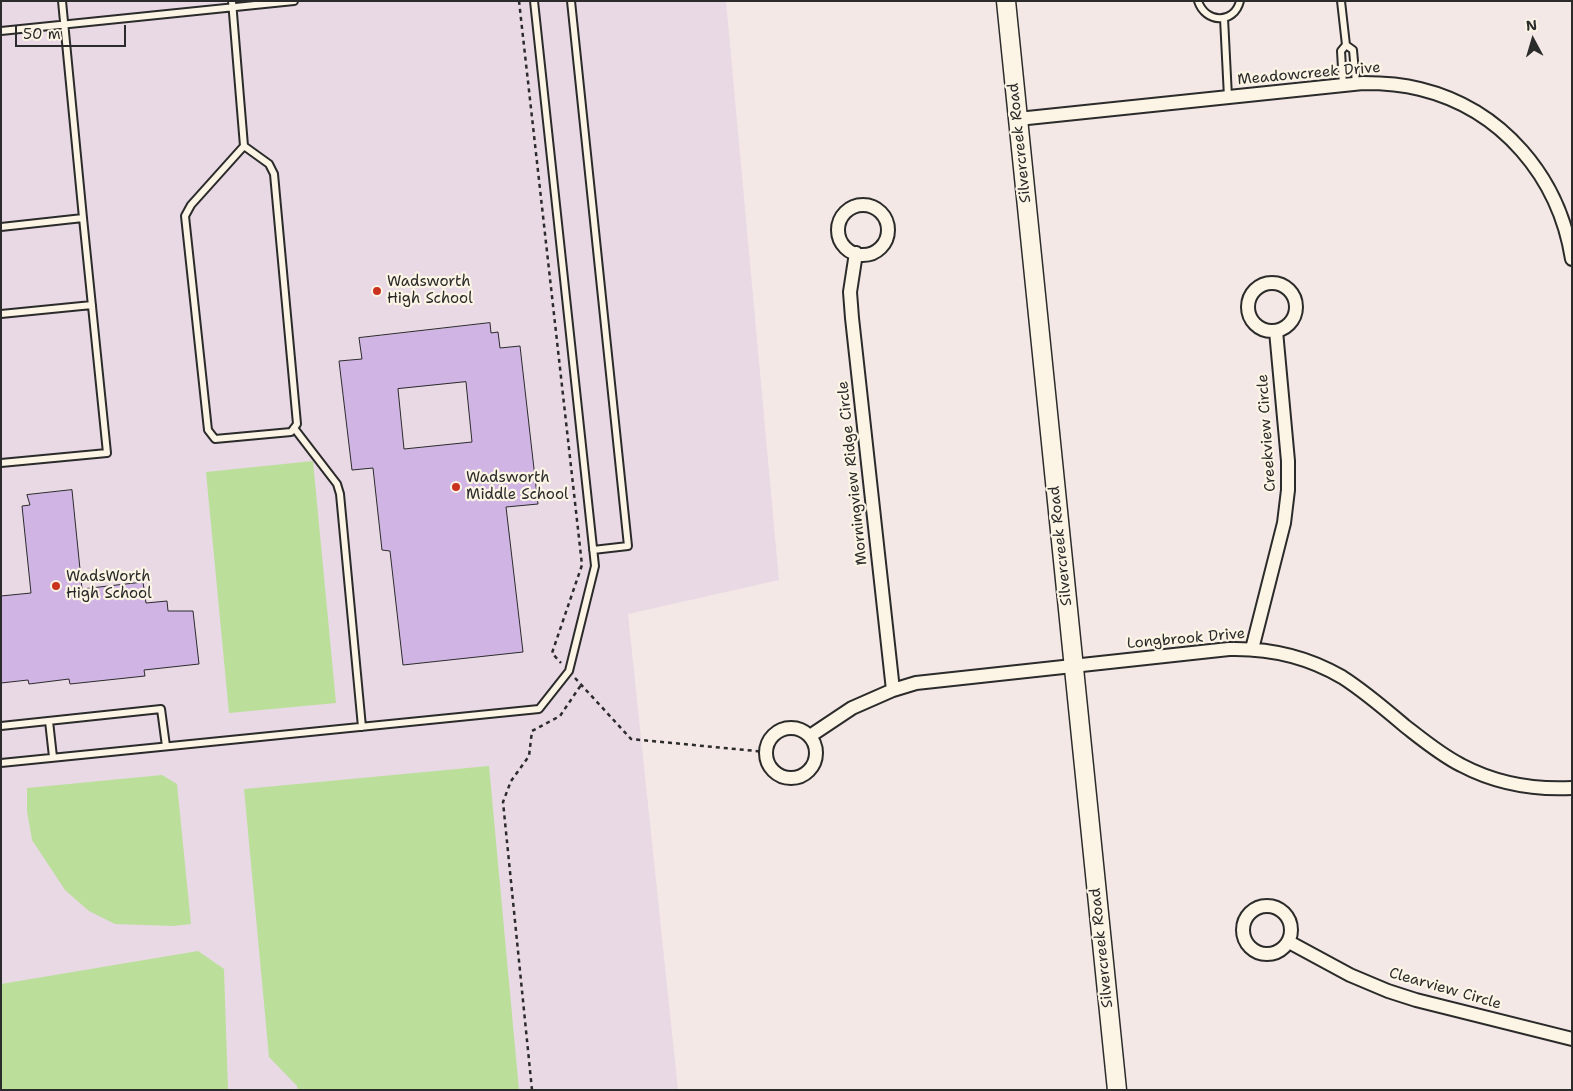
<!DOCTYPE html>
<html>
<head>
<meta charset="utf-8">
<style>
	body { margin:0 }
	#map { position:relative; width:1573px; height:1091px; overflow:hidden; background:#f3e8e5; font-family:"Shantell Sans",sans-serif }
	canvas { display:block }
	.frame { position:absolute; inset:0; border:2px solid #2b2b2b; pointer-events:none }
	.north { position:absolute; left:1508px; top:15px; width:50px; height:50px; -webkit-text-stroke:4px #fcf5e5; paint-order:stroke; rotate:354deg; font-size:14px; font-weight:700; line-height:20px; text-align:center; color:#2b2b2b }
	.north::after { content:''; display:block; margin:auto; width:18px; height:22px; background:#2b2b2b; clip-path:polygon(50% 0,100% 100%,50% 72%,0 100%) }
	.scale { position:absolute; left:15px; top:25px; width:111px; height:22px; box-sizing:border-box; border:2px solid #2b2b2b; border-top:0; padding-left:6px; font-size:15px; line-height:18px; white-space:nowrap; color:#2b2b2b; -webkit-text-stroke:4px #fcf5e5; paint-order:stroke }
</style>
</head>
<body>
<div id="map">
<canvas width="1573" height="1091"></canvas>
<div class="frame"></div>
<div class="north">N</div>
<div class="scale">50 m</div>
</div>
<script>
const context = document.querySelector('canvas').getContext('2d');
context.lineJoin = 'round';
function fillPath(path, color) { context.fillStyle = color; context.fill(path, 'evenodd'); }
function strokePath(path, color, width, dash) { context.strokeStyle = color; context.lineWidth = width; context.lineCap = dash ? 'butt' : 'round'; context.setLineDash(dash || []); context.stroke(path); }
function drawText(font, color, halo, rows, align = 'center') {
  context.font = font + ' "Shantell Sans",sans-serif'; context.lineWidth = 4.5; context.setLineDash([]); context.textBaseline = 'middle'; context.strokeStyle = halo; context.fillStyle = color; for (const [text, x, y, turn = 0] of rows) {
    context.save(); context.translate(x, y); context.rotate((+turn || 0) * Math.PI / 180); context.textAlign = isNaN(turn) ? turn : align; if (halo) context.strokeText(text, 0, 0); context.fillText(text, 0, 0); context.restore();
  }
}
const built = new Path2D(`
	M 1,1 L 726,1 L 779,580 L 628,614 L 678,1090 L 1,1090 Z`);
const green = new Path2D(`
	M 313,461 L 336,703 L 229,713 L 206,472 Z
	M 489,766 L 519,1090 L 298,1090 L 297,1086 L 269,1057 L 244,789 Z
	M 162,775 L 177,784 L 191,924 L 173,926 L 115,924 L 89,911 L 65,890 L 32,840 L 27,811 L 27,788 Z
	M 198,951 L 224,969 L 228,1090 L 1,1090 L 1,984 Z`);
const building = new Path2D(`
	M 490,323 L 491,333 L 498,332 L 500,348 L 520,346 L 538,504 L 506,507 L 523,652 L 403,665 L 390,551 L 382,550 L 373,468 L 352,470 L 339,361 L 362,359 L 359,338 ZM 466,382 L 472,442 L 404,449 L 398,389 Z
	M 72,490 L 82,589 L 143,582 L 146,603 L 167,601 L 168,611 L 193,611 L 199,664 L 144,670 L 145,676 L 70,684 L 69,679 L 29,684 L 28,680 L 1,683 L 1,596 L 31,593 L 22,506 L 30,505 L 27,495 Z`);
const path = new Path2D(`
	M 519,1 L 582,565 L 552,653 L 561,663
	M 575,678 L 631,739 L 766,752
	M 532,1090 L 503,802 L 511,781 L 529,756 L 532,731 L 560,716 L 581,685`);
const lane = new Path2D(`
	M 62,1 L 83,218
	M 232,1 L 244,146 L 269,164 L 274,174 L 297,424 L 291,432 L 215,439 L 208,430 L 185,216 L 191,205 L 244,146
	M 571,1 L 628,546 L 593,550
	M 1198,1 C 1205,23 1234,25 1240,1
	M 1341,1 L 1346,45 L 1341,51 L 1343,85
	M 1224,18 L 1228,97
	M 1,31 L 294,1
	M 1346,45 L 1353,50 L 1356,83
	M 1,227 L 83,218 L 107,453 L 1,463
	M 1,314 L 92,305
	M 294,428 L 337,484 L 340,494 L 362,727
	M 49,721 L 53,757
	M 1,726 L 161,709 L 166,746
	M 1,763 L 539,709 L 569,671 L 595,566 L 534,1`);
const street = new Path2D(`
	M 1018,119 L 1363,83 C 1382,83 1401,84 1420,89 C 1502,109 1559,177 1572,259
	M838 230a25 25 0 1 1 50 0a25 25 0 1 1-50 0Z
	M 856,253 L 850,292 L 852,318 L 893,690
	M1248 307a24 24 0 1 1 48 0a24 24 0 1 1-48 0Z
	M 1252,649 L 1284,523 L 1288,490 L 1288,461 L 1276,331
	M766 753a25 25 0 1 1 50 0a25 25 0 1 1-50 0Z
	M 810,736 L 852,708 L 893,690 L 916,683 L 1229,649 C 1268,648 1308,657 1342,677 C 1364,691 1385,709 1405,726 C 1423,740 1441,755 1461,765 C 1495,783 1533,790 1572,788
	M1243 930a24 24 0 1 1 48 0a24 24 0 1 1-48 0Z
	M 1289,942 L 1350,975 L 1388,991 L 1416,1000 L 1572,1039`);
const secondary = new Path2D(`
	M 1006,1 L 1117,1090`);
const markers = [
	[377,291,5,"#c8321e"],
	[456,487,5,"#c8321e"],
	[56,586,5,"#c8321e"]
];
const streetNames = [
	["Meadowcreek Drive",1309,74,-5],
	["Silvercreek Road",1020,143,-96],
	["Creekview Circle",1267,433,-94],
	["Morningview Ridge Circle",853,473,-96],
	["Silvercreek Road",1061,546,-96],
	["Longbrook Drive",1186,639,-5],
	["Silvercreek Road",1102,948,-96],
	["Clearview Circle",1445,989,16]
];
const poiNames = [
	["Wadsworth",387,282],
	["High School",387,299],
	["Wadsworth",466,478],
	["Middle School",466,495],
	["WadsWorth",66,577],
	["High School",66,594]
];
fillPath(built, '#e8d9e5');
fillPath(green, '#bbdf9a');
fillPath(building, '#d0b5e4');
strokePath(building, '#2b2b2b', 1);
strokePath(lane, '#2b2b2b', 10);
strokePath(street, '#2b2b2b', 16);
strokePath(secondary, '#2b2b2b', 21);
strokePath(path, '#2b2b2b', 2.5, [4, 4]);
strokePath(lane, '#fcf5e5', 6);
strokePath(street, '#fcf5e5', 12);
strokePath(secondary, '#fcf5e5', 18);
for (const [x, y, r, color] of markers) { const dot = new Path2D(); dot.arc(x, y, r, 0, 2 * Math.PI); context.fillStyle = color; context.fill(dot); strokePath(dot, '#fcf5e5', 2); }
drawText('15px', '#2b2b2b', '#fcf5e5', streetNames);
drawText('15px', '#2b2b2b', '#fcf5e5', poiNames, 'left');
</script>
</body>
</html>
